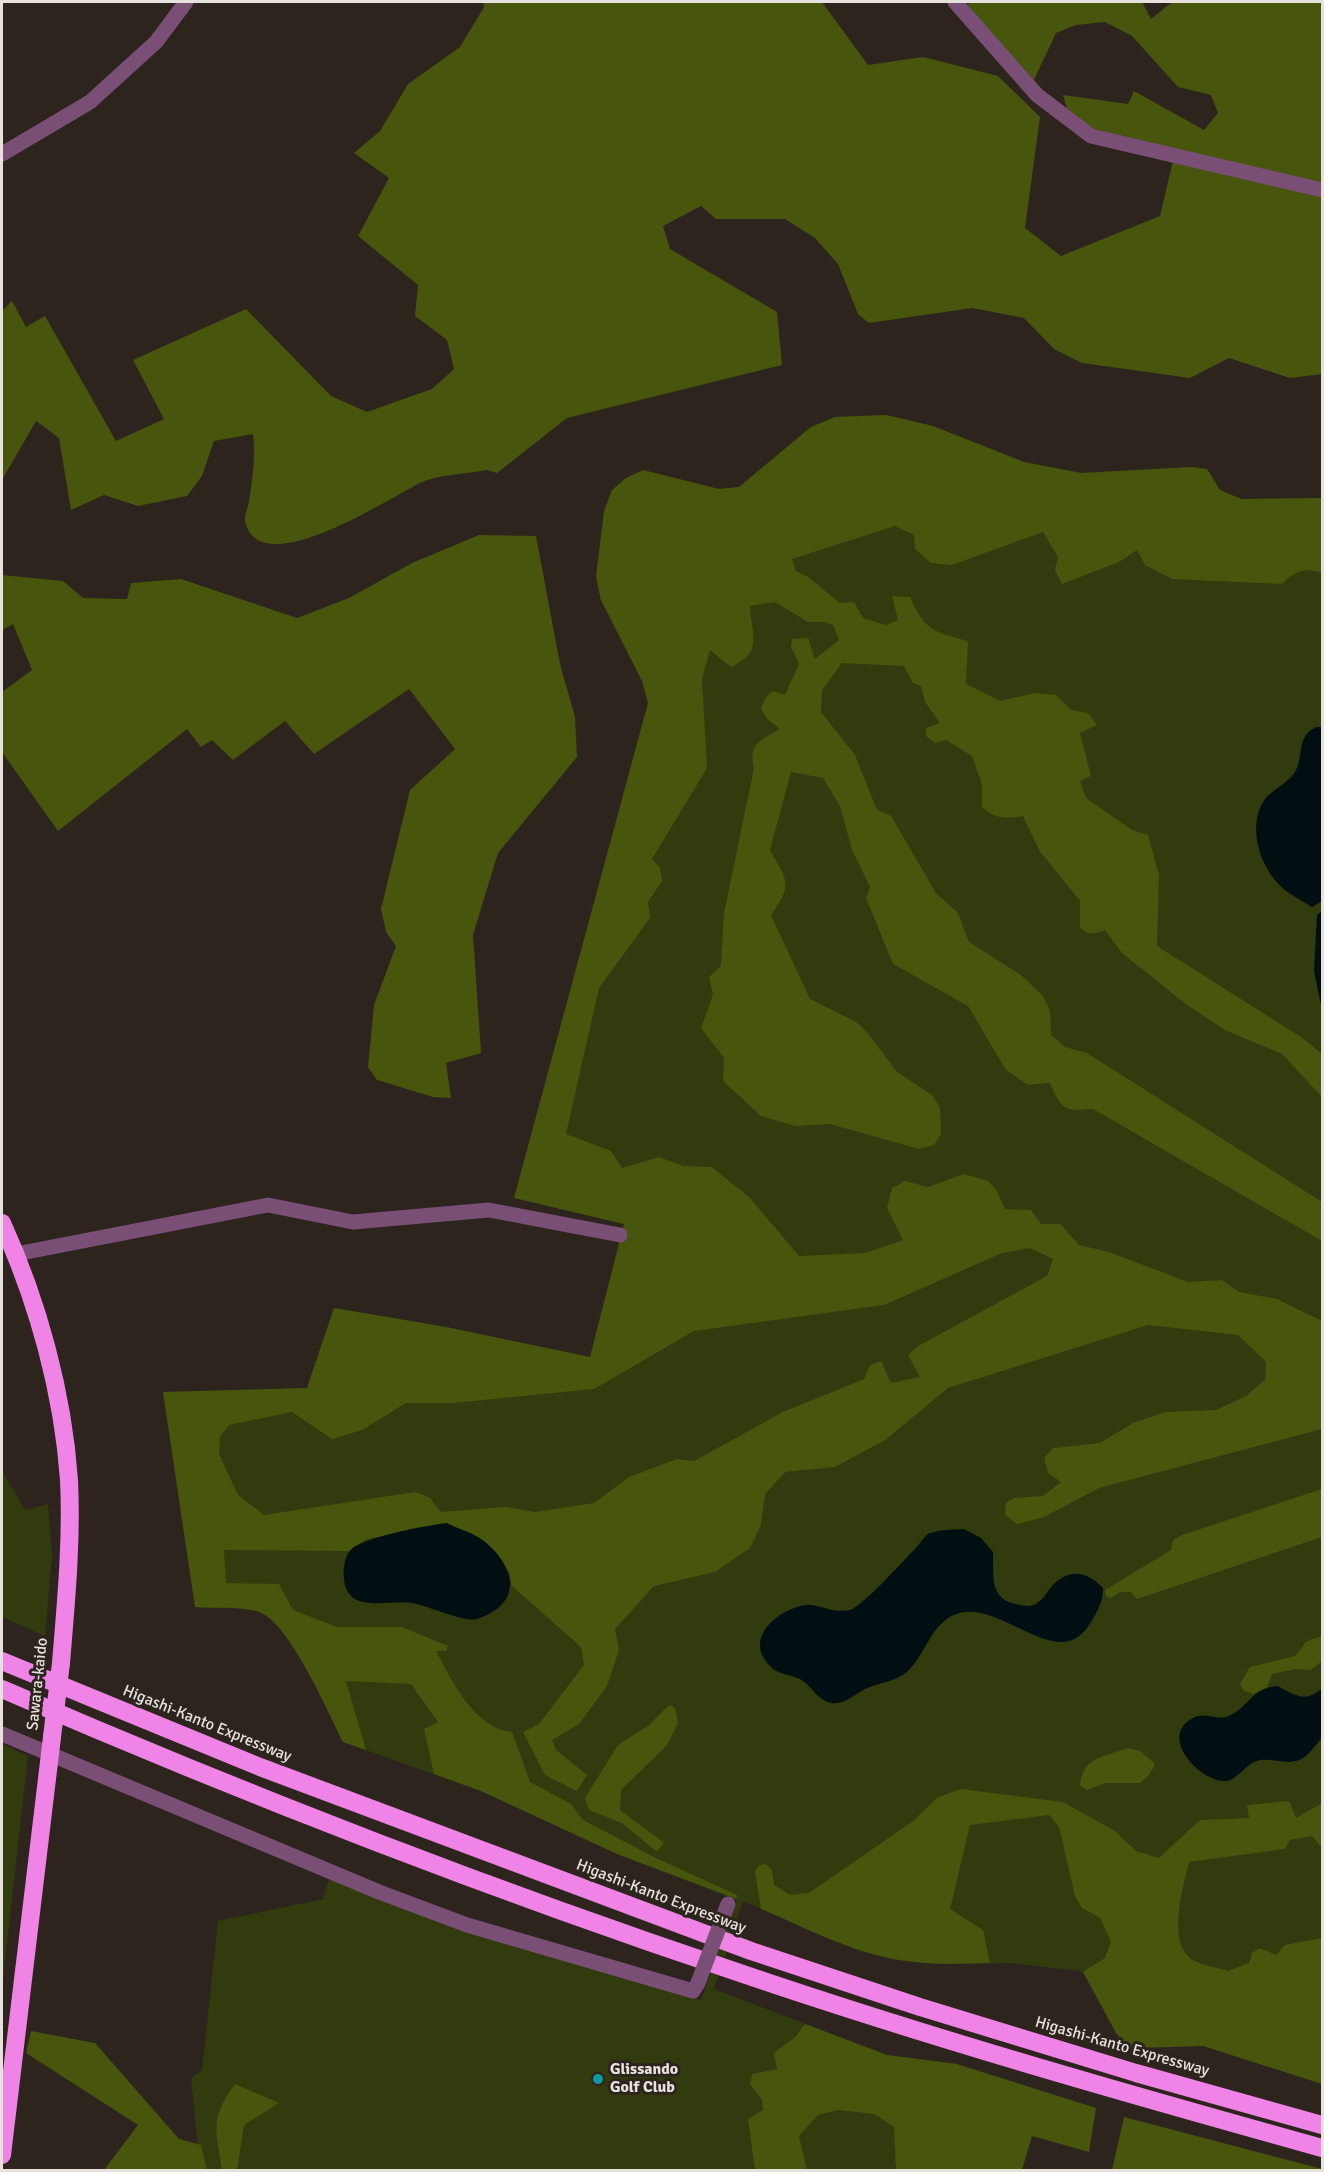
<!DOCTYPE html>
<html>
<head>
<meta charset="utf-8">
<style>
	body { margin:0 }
	#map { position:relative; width:1324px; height:2172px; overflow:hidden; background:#2d241e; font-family:Signika,sans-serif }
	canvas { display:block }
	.frame { position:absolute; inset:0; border:3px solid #e6e1dc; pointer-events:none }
</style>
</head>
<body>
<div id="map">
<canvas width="1324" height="2172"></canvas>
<div class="frame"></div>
</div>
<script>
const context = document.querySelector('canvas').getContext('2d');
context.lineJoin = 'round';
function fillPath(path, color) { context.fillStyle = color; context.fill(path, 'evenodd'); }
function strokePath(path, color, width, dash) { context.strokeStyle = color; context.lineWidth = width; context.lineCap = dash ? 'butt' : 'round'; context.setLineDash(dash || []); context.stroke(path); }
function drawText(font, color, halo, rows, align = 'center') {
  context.font = font + ' Signika,sans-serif'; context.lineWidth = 6; context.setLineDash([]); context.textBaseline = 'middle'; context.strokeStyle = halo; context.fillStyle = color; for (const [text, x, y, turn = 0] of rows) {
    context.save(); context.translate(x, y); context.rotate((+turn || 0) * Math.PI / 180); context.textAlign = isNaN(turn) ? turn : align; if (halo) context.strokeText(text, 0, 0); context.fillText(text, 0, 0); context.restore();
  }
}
const green = new Path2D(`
	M 886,415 L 933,426 L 1024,462 L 1081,473 L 1192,467 L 1207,469 L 1220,490 L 1241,499 L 1322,498 L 1322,2067 L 1132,1999 L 1080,1971 L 1011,1963 L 939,1964 L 898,1960 L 860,1951 L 743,1901 L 714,1989 L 887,2055 L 957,2064 L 959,2170 L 200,2170 L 191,2078 L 202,2070 L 218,1921 L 323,1899 L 329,1879 C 450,1928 575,1964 701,2000 L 737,1900 L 617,1854 L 481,1791 L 343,1742 C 328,1712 289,1622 259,1612 C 243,1606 212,1609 195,1607 L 163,1392 L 307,1388 L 334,1308 L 446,1327 L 590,1357 L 624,1224 L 514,1198 L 648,703 L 642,681 L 601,600 L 596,577 L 604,511 L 612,490 L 626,478 L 643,470 L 719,489 L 739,487 L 811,427 L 835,417 Z
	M 2,1470 L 25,1510 L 48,1504 L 52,1555 L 45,1636 L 2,1617 Z
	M 2,1744 L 28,1756 L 2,1989 Z`);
const forest = new Path2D(`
	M 483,2 L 822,2 L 868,65 L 923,57 L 998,76 L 1040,117 L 1025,228 L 1061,256 L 1160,216 L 1175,152 L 1089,129 L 1068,112 L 1063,95 L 1128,104 L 1134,91 L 1204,130 L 1218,113 L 1211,95 L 1178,87 L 1132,36 L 1105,22 L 1076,25 L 1056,33 L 1034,80 L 966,6 L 971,2 L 1142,2 L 1151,19 L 1172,2 L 1322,2 L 1322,374 L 1290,378 L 1229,358 L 1190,378 L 1082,363 L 1054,349 L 1024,318 L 972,308 L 869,323 L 858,314 L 838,264 L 815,238 L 785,219 L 716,219 L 701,206 L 663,226 L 670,249 L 777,312 L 782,365 L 567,418 L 497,473 L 487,470 C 467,474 439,474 420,483 C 391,497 257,586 245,520 C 244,516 248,507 249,502 C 252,479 256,457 253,434 L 214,441 L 202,476 L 187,496 L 138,506 L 104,495 L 71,510 L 59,438 L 36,421 L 2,480 L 2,311 L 12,301 L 26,327 L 45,316 L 116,441 L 164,419 L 133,360 L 246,309 L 331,396 L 367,412 L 432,389 L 454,369 L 447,340 L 415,316 L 418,285 L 358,236 L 389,178 L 354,153 L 380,131 L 408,84 L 460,47 L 484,7 Z
	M 886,415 L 933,426 L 1024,462 L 1081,473 L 1192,467 L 1207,469 L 1220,490 L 1241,499 L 1322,498 L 1322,573 C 1305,567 1295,571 1282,584 L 1172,579 L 1145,565 L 1137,550 L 1119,562 L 1062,584 L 1055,570 L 1058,557 L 1043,532 L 952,565 L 931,563 L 915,549 L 914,535 L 895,526 L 792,559 L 796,571 L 808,577 L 840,603 L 854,602 L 863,618 L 886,625 L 898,620 L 892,596 L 910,597 C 925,631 934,632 968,641 L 966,684 L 1000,701 L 1035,693 L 1056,695 L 1071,710 L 1088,713 L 1097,725 L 1080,733 L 1091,776 L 1080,781 L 1086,798 L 1132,830 L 1148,835 L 1159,875 L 1157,946 L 1301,1037 L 1322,1054 L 1322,1097 L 1282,1054 L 1225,1030 L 1187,1005 L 1122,953 L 1105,930 C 1095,934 1088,936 1080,927 L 1080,901 L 1039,850 L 1023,816 C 1006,819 995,819 982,807 L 982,784 L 972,756 L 946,740 L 935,743 L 926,736 L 926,728 L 940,723 L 925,702 L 921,686 L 913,683 L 904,666 L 842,663 L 822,690 L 821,712 L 855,755 L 877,810 L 891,816 L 936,893 L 958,913 L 969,942 L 1021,975 L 1043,996 L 1050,1011 L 1051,1035 L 1065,1047 L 1087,1053 L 1322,1202 L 1322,1241 L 1093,1109 C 1064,1111 1062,1111 1050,1083 L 1028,1085 L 1006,1070 L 968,1006 L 893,964 L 866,898 L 870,887 L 852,850 L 840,806 L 823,778 L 791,772 L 770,850 C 788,882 793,884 771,915 L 810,999 L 856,1022 L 867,1032 L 897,1072 L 932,1095 L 940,1108 L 941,1134 L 934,1145 L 919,1149 L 830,1124 L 795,1126 L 761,1116 L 723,1081 L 724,1058 L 701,1028 L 713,995 L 709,977 L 721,966 L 724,913 L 754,768 C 748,743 760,741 780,729 L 767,719 L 761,709 L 766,697 L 773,691 L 785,695 L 799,664 L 791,647 L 792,639 L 808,638 L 815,659 L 839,640 L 833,625 L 825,622 L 808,622 L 775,602 L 750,606 C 752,637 763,652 731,667 L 710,650 L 702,679 L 707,768 L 652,859 L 660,868 L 662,881 L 648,902 L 650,918 L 599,988 L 566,1134 L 611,1151 L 622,1168 L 659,1157 L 683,1166 L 712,1167 L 750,1198 L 799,1256 L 865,1253 L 903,1240 L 887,1208 L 892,1188 L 905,1181 L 928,1187 L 964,1174 L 988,1181 L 997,1191 L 1005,1209 L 1031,1210 L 1041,1224 L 1060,1224 L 1079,1245 L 1109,1252 L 1188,1282 L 1222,1280 L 1239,1292 L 1277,1299 L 1322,1321 L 1322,1429 L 1099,1488 L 1044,1517 L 1017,1524 L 1005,1515 L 1006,1503 L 1014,1498 L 1043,1496 L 1061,1482 L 1048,1473 L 1044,1458 L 1053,1448 L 1100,1443 L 1133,1423 L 1165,1412 L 1216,1410 L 1246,1396 L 1265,1380 L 1266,1362 L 1238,1335 L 1148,1325 L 948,1388 L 885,1440 L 835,1467 L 785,1472 L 765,1494 L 761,1525 L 750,1548 L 715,1572 L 654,1586 L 615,1629 L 619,1650 L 607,1686 L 579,1724 L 552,1740 L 556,1750 L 587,1775 L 577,1791 L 545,1775 L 523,1732 L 539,1724 L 584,1665 L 581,1647 L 512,1586 L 509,1571 L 394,1535 L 367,1539 L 349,1551 L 224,1550 L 226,1583 L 279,1584 L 293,1610 L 337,1627 L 402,1627 L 448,1646 L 446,1651 L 436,1651 C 452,1681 475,1729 512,1732 L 530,1782 L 571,1804 L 583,1820 L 654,1857 L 737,1895 L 737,1899 L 617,1854 L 481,1791 L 434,1774 L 424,1729 L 438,1722 L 411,1684 L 346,1681 L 366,1750 L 343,1742 C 328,1712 289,1622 259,1612 C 243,1606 212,1609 195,1607 L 163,1392 L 307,1388 L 334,1308 L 446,1327 L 590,1357 L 624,1224 L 514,1198 L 648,703 L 642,681 L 601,600 L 596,577 L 604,511 L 612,490 L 626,478 L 643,470 L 719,489 L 739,487 L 811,427 L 835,417 ZM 1030,1248 L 1053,1259 L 1047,1276 L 918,1346 L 908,1355 L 920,1377 L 891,1383 L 881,1361 L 870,1365 L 864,1379 L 783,1412 L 694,1461 L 677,1459 L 629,1477 L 594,1503 L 535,1512 L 506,1507 L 441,1512 L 429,1497 L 415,1492 L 264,1515 L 238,1495 L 219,1454 L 220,1437 L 229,1425 L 292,1412 L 332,1439 L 362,1430 L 406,1403 L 454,1403 L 594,1389 L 694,1331 L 884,1305 L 1002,1253 Z
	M 479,535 L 536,536 L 560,664 L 575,717 L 577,757 L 498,853 L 473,935 L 481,1053 L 446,1063 L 451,1098 L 433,1097 L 377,1080 L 368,1067 L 374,1005 L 396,946 L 386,932 L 381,909 L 410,790 L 455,749 L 409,689 L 314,754 L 285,721 L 233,760 L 212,740 L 201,747 L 187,729 L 58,831 L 2,752 L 2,692 L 32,670 L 13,624 L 2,630 L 2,575 L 63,581 L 83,598 L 127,599 L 131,583 L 181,579 L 297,618 L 349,598 L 412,563 Z
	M 1322,1489 L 1322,1537 L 1137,1599 L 1131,1592 L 1120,1592 L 1111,1598 L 1106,1596 L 1105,1590 L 1171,1550 L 1173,1540 L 1182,1535 Z
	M 1322,1636 L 1322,1661 L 1311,1670 L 1296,1669 L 1272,1674 L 1267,1687 L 1253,1694 L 1244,1691 L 1240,1684 L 1250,1667 L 1295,1656 L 1307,1641 Z
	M 669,1705 L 675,1708 L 678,1723 L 667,1745 L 621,1790 L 620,1810 L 664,1843 L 657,1852 L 622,1823 L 589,1810 L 585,1798 L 618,1745 L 649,1725 Z
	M 1128,1748 L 1140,1751 L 1155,1764 L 1149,1775 L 1140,1783 L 1105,1783 L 1087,1790 L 1080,1786 C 1082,1757 1104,1757 1128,1748 Z
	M 961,1789 L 1063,1802 L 1115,1831 L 1136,1851 L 1159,1858 L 1200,1820 L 1249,1818 L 1247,1805 L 1289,1801 L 1296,1818 L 1322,1803 L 1322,1848 L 1312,1836 L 1290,1840 L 1285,1849 L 1189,1862 C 1183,1886 1168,1938 1189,1957 C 1197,1965 1217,1967 1228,1971 L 1249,1963 L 1252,1953 L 1260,1948 L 1276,1955 L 1285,1945 L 1322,1938 L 1322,2084 L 1203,2046 L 1139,2048 L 1124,2043 L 1116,2033 L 1083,1972 L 1105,1958 L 1111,1942 L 1100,1918 L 1082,1908 L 1075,1896 L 1059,1827 L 1049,1815 L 970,1825 L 950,1909 L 983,1930 L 990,1963 C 960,1964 929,1965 899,1960 C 851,1952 806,1928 761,1909 L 755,1871 L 760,1865 L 766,1864 L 772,1870 L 774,1885 L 790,1895 L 809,1893 L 913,1821 L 938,1797 Z
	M 805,2024 L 887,2055 L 957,2064 L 1096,2108 L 1089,2152 L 1032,2136 L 1022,2170 L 896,2170 L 894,2127 L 874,2114 L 838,2110 L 818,2115 L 799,2136 L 807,2170 L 755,2170 L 748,2119 L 763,2110 L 762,2100 L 750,2084 L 752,2074 L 777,2069 L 774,2053 L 796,2036 Z
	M 31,2031 L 95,2043 L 179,2139 L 201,2145 L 207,2170 L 104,2170 L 138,2125 L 26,2053 Z
	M 235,2084 L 279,2103 L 244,2125 L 237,2170 L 222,2170 C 216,2128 209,2120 235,2084 Z
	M 1124,2117 L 1322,2169 L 1322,2170 L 1112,2170 Z`);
const water = new Path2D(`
	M 1316,727 L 1322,727 L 1322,901 L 1312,907 C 1299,899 1284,892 1275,880 C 1258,860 1249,825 1263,802 C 1271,789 1289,784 1296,770 C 1304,754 1296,737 1316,727 Z
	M 1322,911 L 1322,1010 L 1314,971 L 1317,915 Z
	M 447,1523 C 458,1529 474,1533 484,1541 C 517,1568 523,1604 477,1619 C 465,1623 429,1606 412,1603 C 389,1599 347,1615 344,1579 C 343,1570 344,1560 349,1552 C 357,1538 429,1525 447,1523 Z
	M 964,1529 L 981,1538 L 993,1552 C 994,1577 988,1600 1020,1605 C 1026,1606 1032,1607 1037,1603 C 1044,1599 1047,1591 1052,1586 C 1069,1568 1087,1571 1103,1588 C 1103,1603 1098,1610 1091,1622 C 1060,1676 1004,1602 960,1613 C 931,1620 927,1654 907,1672 C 895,1682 878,1683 865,1689 C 855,1694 844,1705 832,1703 C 818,1701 813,1688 803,1681 C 793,1674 780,1676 771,1667 C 742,1639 777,1610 805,1605 C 814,1604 823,1608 832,1610 C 837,1611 846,1611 850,1610 C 864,1605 901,1563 913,1551 C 918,1546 923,1538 928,1534 C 939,1529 953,1530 964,1529 Z
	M 1278,1686 C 1296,1696 1306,1703 1322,1688 L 1322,1738 C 1316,1744 1310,1754 1303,1758 C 1287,1768 1269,1755 1254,1762 C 1244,1767 1235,1782 1224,1781 C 1196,1779 1159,1735 1193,1718 C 1205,1711 1217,1721 1229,1716 C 1250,1706 1251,1688 1278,1686 Z`);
const minor = new Path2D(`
	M 955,2 L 1037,95 L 1091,136 L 1322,190
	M 2,154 L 90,102 L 156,42 L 186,2
	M 16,1254 L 268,1205 L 353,1222 L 489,1210 L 620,1235
	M 2,1734 L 379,1892 L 467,1925 L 693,1991 L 698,1983`);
const highway = new Path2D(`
	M 2,1223 C 38,1302 63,1393 69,1480 C 72,1541 66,1602 61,1663
	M 2,1661 L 260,1767 L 751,1951 L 920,2007 L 1136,2073 L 1322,2125
	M 2,1689 C 244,1794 492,1890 743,1974 C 934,2039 1128,2094 1322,2148
	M 2,2155 L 52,1737`);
const minorBridge = new Path2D(`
	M 698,1983 L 728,1904`);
const highwayBridge = new Path2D(`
	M 52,1737 L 61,1663`);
const markers = [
	[598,2079,6,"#0f9aa8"]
];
const streetNames = [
	["Sawara-kaido",38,1684,-84],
	["Higashi-Kanto Expressway",207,1724,22],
	["Higashi-Kanto Expressway",661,1897,21],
	["Higashi-Kanto Expressway",1122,2047,16]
];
const poiNames = [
	["Glissando",610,2070],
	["Golf Club",610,2088]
];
fillPath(green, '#313b0e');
fillPath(forest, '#47550d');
fillPath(water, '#020f12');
strokePath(minor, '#7a4f76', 15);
strokePath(highway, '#ef84e6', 18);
strokePath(minorBridge, '#7a4f76', 15);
strokePath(highwayBridge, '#ef84e6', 18);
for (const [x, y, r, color] of markers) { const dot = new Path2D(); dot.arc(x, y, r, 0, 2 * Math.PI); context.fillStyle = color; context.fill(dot); strokePath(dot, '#2d241e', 2); }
drawText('16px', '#e6e1dc', '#2d241e', streetNames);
drawText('bold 16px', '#e6e1dc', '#2d241e', poiNames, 'left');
</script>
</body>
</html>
